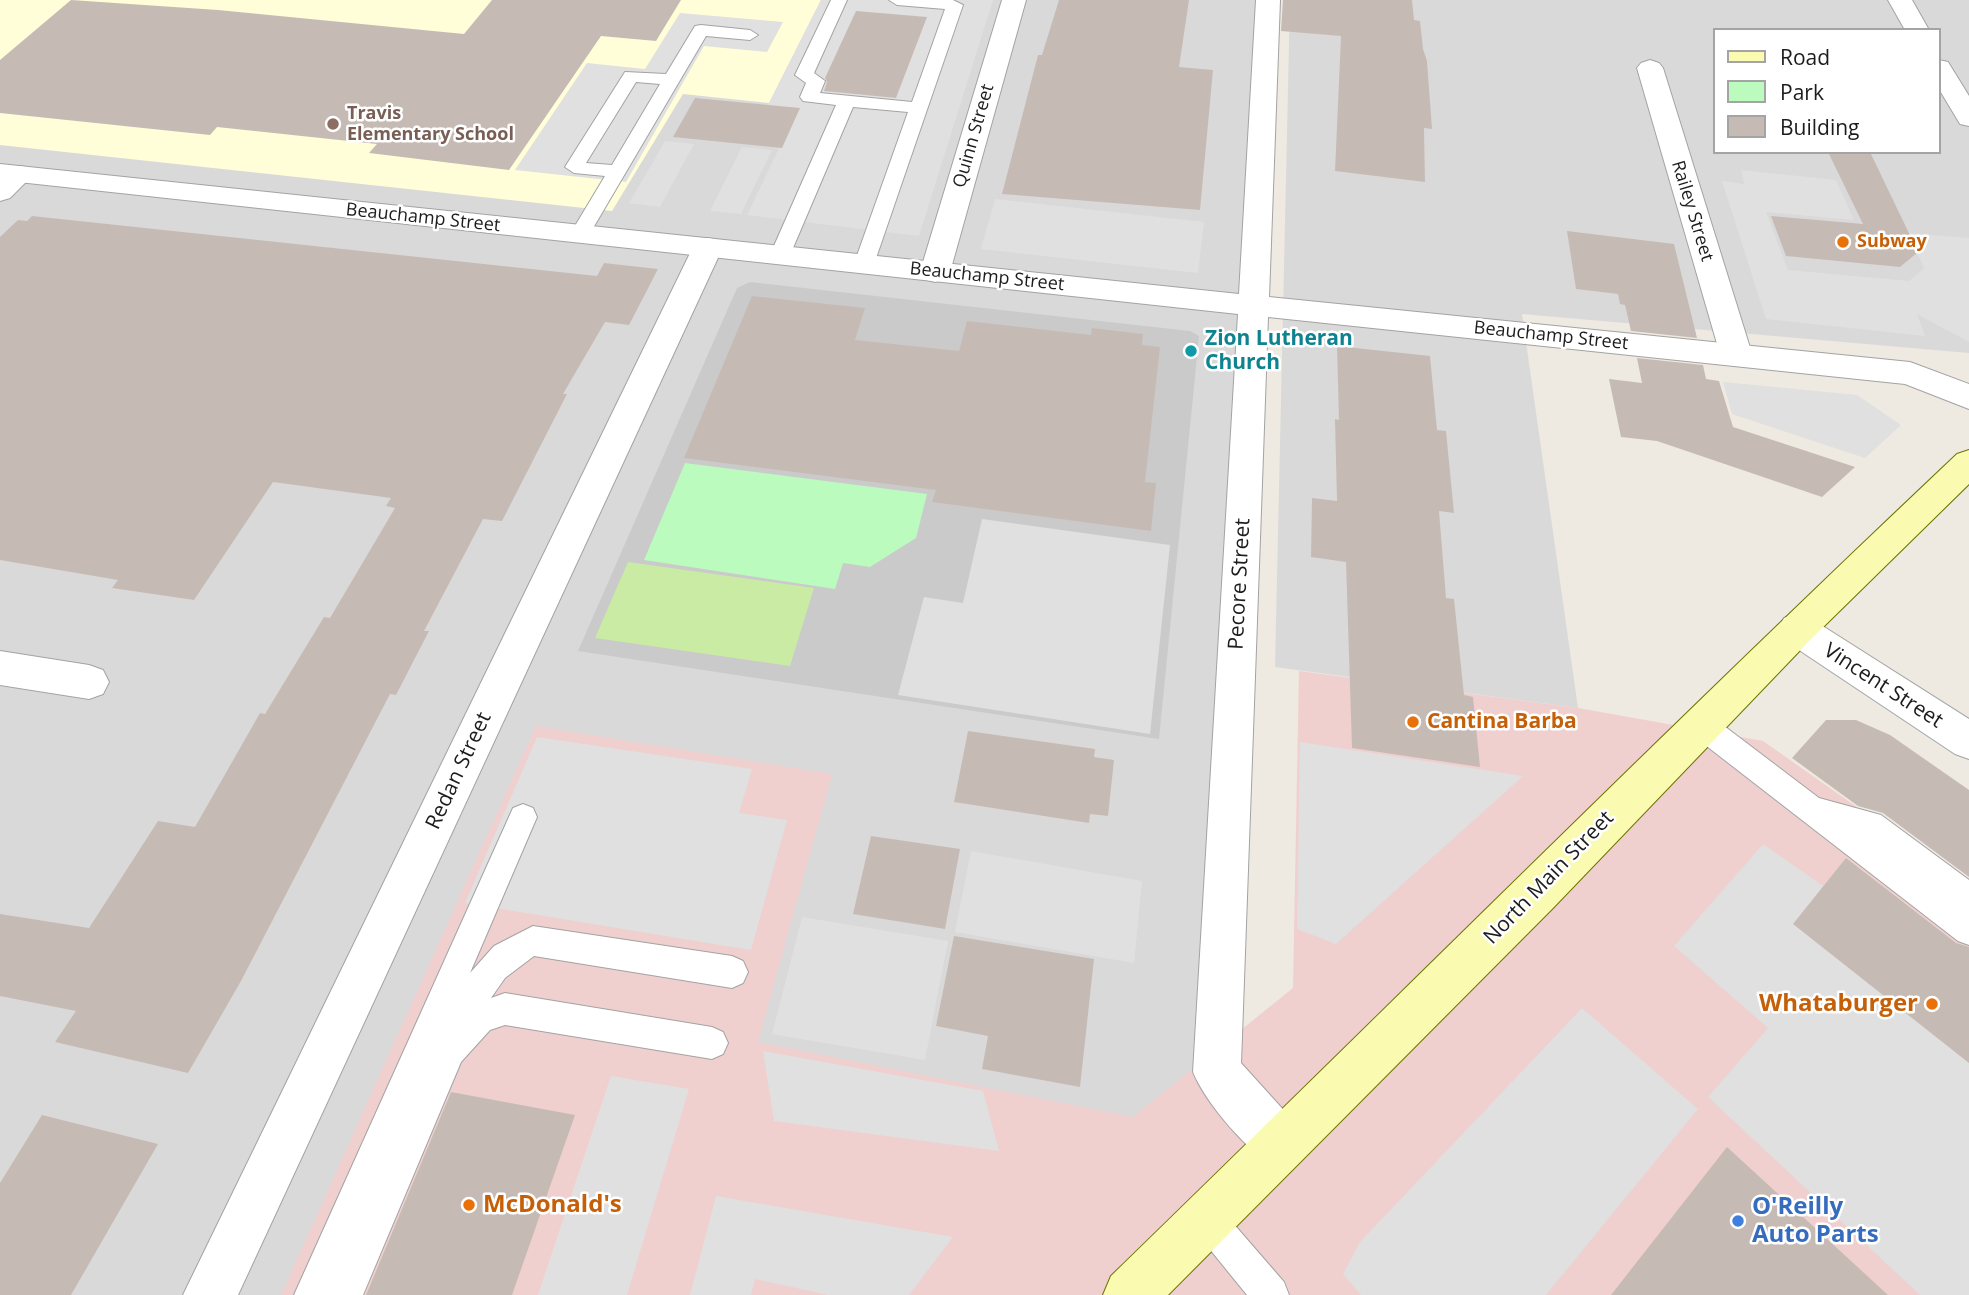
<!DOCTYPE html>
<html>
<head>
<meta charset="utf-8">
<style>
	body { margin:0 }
	#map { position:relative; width:1969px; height:1295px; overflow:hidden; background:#eee9e1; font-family:"Open Sans",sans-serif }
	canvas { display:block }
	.legend { position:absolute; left:1713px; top:28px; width:228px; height:126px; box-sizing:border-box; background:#fff; border:2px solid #a4a4a4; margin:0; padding:9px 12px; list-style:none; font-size:21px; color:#1c1c1c }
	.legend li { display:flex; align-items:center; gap:14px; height:35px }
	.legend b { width:35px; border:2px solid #a4a4a4 }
</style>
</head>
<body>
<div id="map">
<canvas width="1969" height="1295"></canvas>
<ul class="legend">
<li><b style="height:9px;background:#fafbb1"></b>Road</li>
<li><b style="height:19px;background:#bbfbbe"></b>Park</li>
<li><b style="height:19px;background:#c6bbb4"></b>Building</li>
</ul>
</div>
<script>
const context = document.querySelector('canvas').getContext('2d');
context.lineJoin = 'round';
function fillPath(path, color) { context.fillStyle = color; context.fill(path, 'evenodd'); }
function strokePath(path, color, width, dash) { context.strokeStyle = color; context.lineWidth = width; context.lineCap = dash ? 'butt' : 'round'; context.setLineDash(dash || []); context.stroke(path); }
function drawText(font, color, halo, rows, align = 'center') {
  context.font = font + ' "Open Sans",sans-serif'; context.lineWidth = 5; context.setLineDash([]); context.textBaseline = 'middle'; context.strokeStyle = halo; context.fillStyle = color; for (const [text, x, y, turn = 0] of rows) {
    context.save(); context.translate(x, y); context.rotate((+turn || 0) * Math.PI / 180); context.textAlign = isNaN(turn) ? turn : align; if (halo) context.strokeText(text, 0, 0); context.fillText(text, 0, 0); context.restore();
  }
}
const residential = new Path2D(`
	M 0,0 L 1274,0 L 1228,1196 L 1129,1295 L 0,1295 Z
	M 1290,0 L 1969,0 L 1969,353 L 1522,314 L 1578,708 L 1275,667 ZM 1715,30 L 1939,30 L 1939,152 L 1715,152 Z`);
const commercial = new Path2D(`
	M 1299,671 L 1578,708 L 1763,741 L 1969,886 L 1969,1295 L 281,1295 L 536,726 L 832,774 L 758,1042 L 1133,1117 L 1293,988 Z`);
const education = new Path2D(`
	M 0,0 L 821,0 L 769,103 L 683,94 L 612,211 L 0,145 Z`);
const religious = new Path2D(`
	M 750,282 L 1190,331 L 1199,336 L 1159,739 L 578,651 L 737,288 Z`);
const grass = new Path2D(`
	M 628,562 L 814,588 L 790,666 L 595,638 Z`);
const park = new Path2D(`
	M 685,463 L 927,494 L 916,538 L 870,567 L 843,563 L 835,589 L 644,560 Z`);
const parking = new Path2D(`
	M 821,0 L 993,0 L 919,236 L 747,215 L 779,148 L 782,148 L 768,105 Z
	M 680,13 L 783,22 L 767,52 L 704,46 L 626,182 L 515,170 L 587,63 L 645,69 Z
	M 665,141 L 694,144 L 660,207 L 629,203 Z
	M 742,147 L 772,150 L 741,214 L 710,211 Z
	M 1741,170 L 1836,180 L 1854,220 L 1766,212 L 1788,270 L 1909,281 L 1924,268 L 1908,233 L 1969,238 L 1969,342 L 1917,314 L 1925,336 L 1766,319 L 1722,181 L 1744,184 Z
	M 995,199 L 1204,222 L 1198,273 L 981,249 Z
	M 1723,382 L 1857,395 L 1901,425 L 1865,458 L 1732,414 Z
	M 982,519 L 1170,545 L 1150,734 L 898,695 L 924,597 L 963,603 Z
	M 537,737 L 752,769 L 739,813 L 787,820 L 751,950 L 465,903 Z
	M 1300,742 L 1523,776 L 1336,944 L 1297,929 Z
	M 1763,844 L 1823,886 L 1794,924 L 1969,1063 L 1969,1295 L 1920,1295 L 1708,1097 L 1768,1028 L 1674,946 Z
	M 971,851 L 1142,881 L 1134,963 L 955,932 Z
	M 802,917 L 948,941 L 925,1060 L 772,1034 Z
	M 1582,1008 L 1698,1109 L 1546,1295 L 1361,1295 L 1343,1274 L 1360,1242 Z
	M 763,1051 L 983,1091 L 999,1151 L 774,1121 Z
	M 611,1076 L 689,1089 L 627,1295 L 538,1295 Z
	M 716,1196 L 953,1237 L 909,1295 L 828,1295 L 755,1279 L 751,1295 L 690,1295 Z`);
const building = new Path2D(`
	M 71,0 L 218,10 L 464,34 L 492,0 L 681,0 L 656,41 L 601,36 L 509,170 L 369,153 L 377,144 L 217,127 L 210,135 L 0,113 L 0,60 Z
	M 1059,0 L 1189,0 L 1179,67 L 1213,70 L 1200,210 L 1002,194 L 1038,55 L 1042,55 Z
	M 1283,0 L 1412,0 L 1414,20 L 1420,21 L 1423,49 L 1427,61 L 1432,129 L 1424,128 L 1425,182 L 1335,171 L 1341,36 L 1281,31 Z
	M 856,11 L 927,17 L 896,98 L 824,91 L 827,82 L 825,78 Z
	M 695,98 L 800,108 L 782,148 L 673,137 Z
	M 1828,152 L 1870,152 L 1918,252 L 1900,267 L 1786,256 L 1771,216 L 1863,224 Z
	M 32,216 L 597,276 L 604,263 L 658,269 L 629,325 L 605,322 L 563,394 L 567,394 L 502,521 L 483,519 L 424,631 L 429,631 L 396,695 L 390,694 L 241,981 L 188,1073 L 55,1042 L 76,1011 L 0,996 L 0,914 L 89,928 L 158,821 L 195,827 L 260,713 L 265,714 L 324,617 L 330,618 L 395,508 L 386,506 L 391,498 L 273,482 L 194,600 L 112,588 L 118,580 L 0,560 L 0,237 L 18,220 L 27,221 Z
	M 1567,231 L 1674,244 L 1697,338 L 1631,331 L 1625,305 L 1620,304 L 1618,294 L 1576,289 Z
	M 752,296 L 865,308 L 855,340 L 959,351 L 967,321 L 1091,335 L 1092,328 L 1143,334 L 1142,345 L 1160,347 L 1145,482 L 1156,483 L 1151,531 L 932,502 L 936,490 L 684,458 Z
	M 1337,346 L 1430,356 L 1437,430 L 1446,431 L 1454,513 L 1439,511 L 1446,598 L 1454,599 L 1464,695 L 1473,697 L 1480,767 L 1352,748 L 1346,562 L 1311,557 L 1312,498 L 1337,501 L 1335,419 L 1339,420 Z
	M 1637,358 L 1703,365 L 1706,379 L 1719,381 L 1733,427 L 1855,467 L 1822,497 L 1657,441 L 1621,437 L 1609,379 L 1642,383 Z
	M 1826,720 L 1856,720 L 1890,735 L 1969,790 L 1969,877 L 1883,813 L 1858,806 L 1792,758 Z
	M 968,731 L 1095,749 L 1094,757 L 1114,760 L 1108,816 L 1090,814 L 1089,823 L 954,802 Z
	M 871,836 L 960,849 L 945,929 L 853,914 Z
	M 1846,858 L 1956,943 L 1969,947 L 1969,1063 L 1793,924 Z
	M 954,936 L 1094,959 L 1080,1087 L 982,1069 L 988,1036 L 936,1026 Z
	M 451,1092 L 575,1115 L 512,1295 L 366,1295 Z
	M 42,1115 L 158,1144 L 71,1295 L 0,1295 L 0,1183 Z
	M 1727,1147 L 1888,1295 L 1611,1295 Z`);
const service = new Path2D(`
	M 831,0 L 847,0 L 814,73 L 825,81 L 820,93 L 912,102 L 945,9 L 897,5 L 889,0 L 953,0 L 963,5 L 874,264 L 864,271 L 854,264 L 908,112 L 853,107 L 790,255 L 780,261 L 770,255 L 836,105 L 803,101 L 800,97 L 806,83 L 795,75 Z
	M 701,25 L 750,30 L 758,35 L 750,40 L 706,36 L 586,240 L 572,240 L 569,236 L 605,176 L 574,173 L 565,167 L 625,72 L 666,74 L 695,26 ZM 636,82 L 660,84 L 612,165 L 586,163 Z
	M 1701,713 L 1711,716 L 1819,798 L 1881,815 L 1969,880 L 1969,945 L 1958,941 L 1691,734 L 1687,725 L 1691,716 Z
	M 523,804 L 533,808 L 537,817 L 470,973 L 494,946 L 533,926 L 732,956 L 743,961 L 748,972 L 743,983 L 732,988 L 534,956 L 505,978 L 491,998 L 505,993 L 712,1027 L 723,1032 L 728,1043 L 723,1054 L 712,1059 L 505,1025 L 490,1030 L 461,1062 L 363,1295 L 294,1295 L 513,808 Z
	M 1207,1201 L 1219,1207 L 1284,1282 L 1289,1295 L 1247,1295 L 1195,1231 L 1189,1219 L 1195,1207 Z`);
const minor = new Path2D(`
	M 1002,0 L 1026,0 L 950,272 L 946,279 L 935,282 L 924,279 L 920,272 Z
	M 1888,0 L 1912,0 L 1929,30 L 1905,30 Z
	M 1650,60 L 1659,63 L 1663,68 L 1752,354 L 1747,362 L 1736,365 L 1725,362 L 1720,354 L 1637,68 L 1641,63 Z
	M 1939,60 L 1948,62 L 1969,96 L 1969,126 L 1960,124 L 1939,89 Z
	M 20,166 L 30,168 L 34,174 L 10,198 L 0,201 L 0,177 L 10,168 Z
	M 708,238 L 718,240 L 723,247 L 238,1295 L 183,1295 L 693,247 L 698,240 Z
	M 1797,613 L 1810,618 L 1969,719 L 1969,759 L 1955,754 L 1784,640 L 1778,629 L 1784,618 Z
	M 0,651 L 89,665 L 103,670 L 109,682 L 103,694 L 89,699 L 0,685 Z`);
const tertiary = new Path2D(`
	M 1256,0 L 1280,0 L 1269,297 L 1910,362 L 1969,384 L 1969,409 L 1905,384 L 1268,317 L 1241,1063 L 1298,1126 L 1305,1144 L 1298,1162 L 1280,1169 C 1250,1156 1205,1102 1193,1072 L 1238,314 L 0,180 L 0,164 L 1239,294 Z`);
const secondary = new Path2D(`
	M 1969,450 L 1969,484 L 1810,640 L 1554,907 L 1168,1295 L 1103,1295 L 1111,1276 C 1393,1002 1671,724 1957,454 Z`);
const markers = [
	[333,124,7,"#8d6e63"],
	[1843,242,7,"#e8710a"],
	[1191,351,7,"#0f9aa8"],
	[1413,722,7,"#e8710a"],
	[1932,1004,7,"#e8710a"],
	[469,1205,7,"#e8710a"],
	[1738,1221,7,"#3f7fe0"]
];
const farEducationnames = [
	["Travis",347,114],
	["Elementary School",347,135]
];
const farStreetnames = [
	["Quinn Street",974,136,-74],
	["Railey Street",1692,211,73],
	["Beauchamp Street",423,218,6],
	["Beauchamp Street",987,277,6],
	["Beauchamp Street",1551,336,6]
];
const farFoodnames = [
	["Subway",1857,242]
];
const cultureNames = [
	["Zion Lutheran",1205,339],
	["Church",1205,363]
];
const streetNames = [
	["Pecore Street",1240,584,-87],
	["Vincent Street",1883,686,33],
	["Redan Street",459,771,-65],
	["North Main Street",1549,878,-46]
];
const foodNames = [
	["Cantina Barba",1427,722]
];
const nearFoodnames = [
	["Whataburger",1918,1004],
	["McDonald's",483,1205,"left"]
];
const nearShopnames = [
	["O'Reilly",1752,1207],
	["Auto Parts",1752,1235]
];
fillPath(residential, '#dad9d9');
fillPath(commercial, '#f0cfcf');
fillPath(education, '#fffed9');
fillPath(religious, '#cacaca');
fillPath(grass, '#c9eba4');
fillPath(park, '#bbfbbe');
fillPath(parking, '#e0e0e0');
fillPath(building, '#c6bbb4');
strokePath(service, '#a3a3a3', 2);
strokePath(minor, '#a3a3a3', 2);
strokePath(tertiary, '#a3a3a3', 2);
strokePath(secondary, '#6b7501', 2);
fillPath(service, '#fff');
fillPath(minor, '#fff');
fillPath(tertiary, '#fff');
fillPath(secondary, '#fafbb1');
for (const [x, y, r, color] of markers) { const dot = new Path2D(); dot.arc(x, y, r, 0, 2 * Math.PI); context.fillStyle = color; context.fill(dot); strokePath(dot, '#fff', 2.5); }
drawText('bold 18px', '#785e54', '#fff', farEducationnames, 'left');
drawText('18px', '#1c1c1c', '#fff', farStreetnames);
drawText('bold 18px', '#c56008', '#fff', farFoodnames, 'left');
drawText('bold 21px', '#0d838f', '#fff', cultureNames, 'left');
drawText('21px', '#1c1c1c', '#fff', streetNames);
drawText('bold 21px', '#c56008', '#fff', foodNames, 'left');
drawText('bold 24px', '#c56008', '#fff', nearFoodnames, 'right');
drawText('bold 24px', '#366cbe', '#fff', nearShopnames, 'left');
</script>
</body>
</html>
